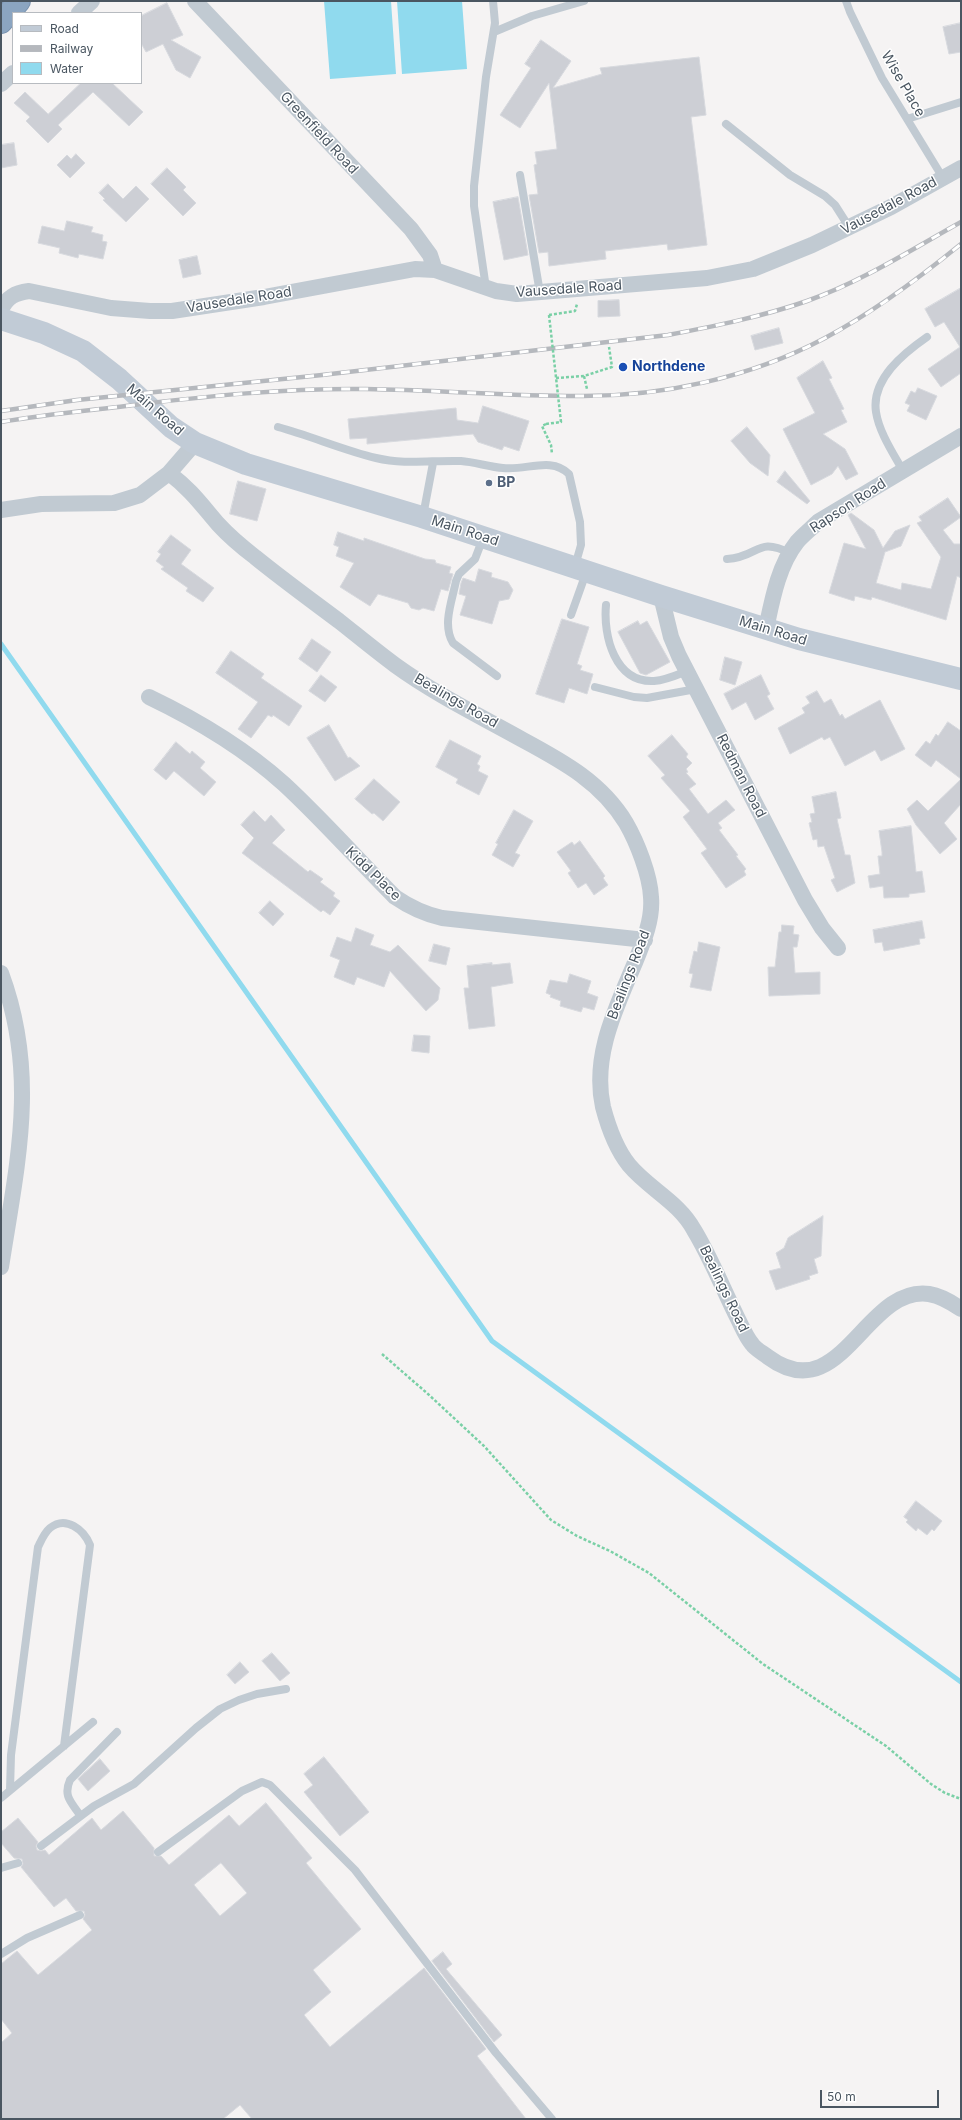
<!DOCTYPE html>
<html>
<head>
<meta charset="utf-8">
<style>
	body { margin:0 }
	#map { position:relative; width:962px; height:2120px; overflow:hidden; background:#f5f3f3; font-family:Inter,sans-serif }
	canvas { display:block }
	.frame { position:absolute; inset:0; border:2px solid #4a5661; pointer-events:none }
	.legend { position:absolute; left:12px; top:12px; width:130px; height:72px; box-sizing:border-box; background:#fff; border:1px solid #b7bbc0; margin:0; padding:5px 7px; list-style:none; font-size:12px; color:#4a5661 }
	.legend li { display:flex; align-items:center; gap:8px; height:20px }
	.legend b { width:20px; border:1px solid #b7bbc0 }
	.scale { position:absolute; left:820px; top:2090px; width:119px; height:18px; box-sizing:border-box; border:2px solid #4a5661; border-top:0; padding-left:5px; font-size:12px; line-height:14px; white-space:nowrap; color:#4a5661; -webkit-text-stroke:3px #fff; paint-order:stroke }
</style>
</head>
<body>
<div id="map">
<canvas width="962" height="2120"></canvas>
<div class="frame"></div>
<ul class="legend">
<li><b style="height:5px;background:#c1cbd6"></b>Road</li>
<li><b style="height:5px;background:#b5b8bd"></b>Railway</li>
<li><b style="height:11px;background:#90daee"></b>Water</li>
</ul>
<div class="scale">50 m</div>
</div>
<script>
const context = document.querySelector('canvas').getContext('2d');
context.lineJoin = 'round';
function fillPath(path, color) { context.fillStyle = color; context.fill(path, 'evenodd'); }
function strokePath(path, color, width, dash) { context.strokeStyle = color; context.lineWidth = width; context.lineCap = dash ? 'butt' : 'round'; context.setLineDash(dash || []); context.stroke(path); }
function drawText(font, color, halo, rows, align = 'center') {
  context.font = font + ' Inter,sans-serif'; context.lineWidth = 3; context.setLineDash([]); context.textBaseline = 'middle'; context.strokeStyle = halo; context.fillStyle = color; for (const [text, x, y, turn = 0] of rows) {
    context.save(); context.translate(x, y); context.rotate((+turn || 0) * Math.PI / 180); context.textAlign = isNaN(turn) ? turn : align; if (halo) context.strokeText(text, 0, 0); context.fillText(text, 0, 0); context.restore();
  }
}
const water = new Path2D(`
	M 324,1 L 391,1 L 396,74 L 330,79 Z
	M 397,1 L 462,1 L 467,69 L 402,74 Z`);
const stream = new Path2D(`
	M 1,644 L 492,1341 L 961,1682`);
const building = new Path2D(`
	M 167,3 L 183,35 L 171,40 L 201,57 L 190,78 L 176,70 L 163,44 L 146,52 L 141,43 L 141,16 Z
	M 961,23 L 961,52 L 949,54 L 943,27 Z
	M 541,40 L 571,61 L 553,88 L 602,74 L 600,68 L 699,57 L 706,115 L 691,117 L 707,245 L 668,250 L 667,244 L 605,251 L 606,259 L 549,266 L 548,252 L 539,253 L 529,195 L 538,194 L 534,165 L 537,164 L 535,152 L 557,149 L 549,83 L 520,128 L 500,115 L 531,68 L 525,64 Z
	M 81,83 L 112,83 L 143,112 L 129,126 L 93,92 L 58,125 L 62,129 L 48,143 L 26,121 L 30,117 L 14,103 L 25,92 L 48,114 Z
	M 14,143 L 17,165 L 1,168 L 1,145 Z
	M 76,154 L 85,163 L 70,178 L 57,165 L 67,155 L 71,159 Z
	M 167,168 L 186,187 L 183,190 L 196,203 L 183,216 L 151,184 Z
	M 108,184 L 123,199 L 136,186 L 149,199 L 126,222 L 103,200 L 105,199 L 99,193 Z
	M 518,197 L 528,255 L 504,260 L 493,202 Z
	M 67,221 L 93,227 L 91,232 L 103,235 L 102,241 L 107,242 L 103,259 L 79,254 L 78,258 L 59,253 L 60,248 L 38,243 L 42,226 L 64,231 Z
	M 197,256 L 201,274 L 183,278 L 179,260 Z
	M 961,288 L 961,373 L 941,387 L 928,369 L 960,347 L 944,322 L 935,327 L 925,309 Z
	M 619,300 L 620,316 L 598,317 L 598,301 Z
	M 779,328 L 783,343 L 755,350 L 751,336 Z
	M 823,361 L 832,378 L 829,379 L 844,409 L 841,410 L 847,422 L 823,434 L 845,449 L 858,474 L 846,480 L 838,466 L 832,474 L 811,485 L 783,429 L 815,413 L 797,378 Z
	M 918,388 L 937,396 L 926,420 L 907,411 L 910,405 L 905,403 L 911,391 L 915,393 Z
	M 483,406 L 529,421 L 519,451 L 504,446 L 502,450 L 478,442 L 473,434 L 367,444 L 367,438 L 350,439 L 348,419 L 456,408 L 457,420 L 478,423 Z
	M 747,427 L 770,455 L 768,476 L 750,463 L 731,441 Z
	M 785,471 L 810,501 L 807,504 L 777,482 Z
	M 238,481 L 266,489 L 257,521 L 230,514 Z
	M 948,498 L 961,517 L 943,530 L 954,544 L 961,544 L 961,578 L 957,576 L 946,620 L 872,597 L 871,600 L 855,596 L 854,601 L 829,593 L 844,543 L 866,549 L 848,515 L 851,513 L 874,530 L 883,548 L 895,531 L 910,525 L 901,546 L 885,552 L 876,583 L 901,590 L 902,583 L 931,589 L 941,557 L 917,523 L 922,521 L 919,517 Z
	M 338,532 L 364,541 L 364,538 L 425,559 L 435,560 L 436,563 L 451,567 L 449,573 L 453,574 L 448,591 L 441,589 L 434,611 L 423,608 L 419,610 L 411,608 L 408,603 L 378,594 L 370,606 L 340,587 L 354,563 L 336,556 L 339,547 L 334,545 Z
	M 171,535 L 191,550 L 181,564 L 214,588 L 203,602 L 186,591 L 188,588 L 161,569 L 164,567 L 156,561 L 161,554 L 158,552 Z
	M 479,569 L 492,573 L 491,577 L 508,582 L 513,590 L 509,599 L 499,601 L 492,624 L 460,615 L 466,596 L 459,594 L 461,583 L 463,578 L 475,582 Z
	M 562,619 L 589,627 L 577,664 L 582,666 L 580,670 L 593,674 L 587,694 L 569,688 L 564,703 L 536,694 Z
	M 638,621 L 640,625 L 647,621 L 670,662 L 646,675 L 640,673 L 618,632 Z
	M 312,639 L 331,652 L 317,672 L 299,659 Z
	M 231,651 L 264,674 L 261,678 L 302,706 L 289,726 L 273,715 L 272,717 L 268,715 L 251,738 L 238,729 L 258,702 L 216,673 Z
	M 725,657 L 742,662 L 735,685 L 720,680 Z
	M 321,675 L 337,687 L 325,702 L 309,691 Z
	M 761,675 L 770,694 L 767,696 L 774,709 L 755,720 L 746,702 L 732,710 L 724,694 Z
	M 817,691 L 824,703 L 831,699 L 840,716 L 842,714 L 845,719 L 880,700 L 905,749 L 881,761 L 875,750 L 845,766 L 830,737 L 824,740 L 822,737 L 790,754 L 778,728 L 805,713 L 802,708 L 810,703 L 806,697 Z
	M 948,722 L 961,731 L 961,804 L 944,823 L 957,839 L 940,854 L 916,825 L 907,809 L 917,800 L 928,811 L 961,779 L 936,760 L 931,767 L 915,755 L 926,741 L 930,744 L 936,734 L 938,736 Z
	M 329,725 L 348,758 L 350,757 L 360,766 L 335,781 L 307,738 Z
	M 672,735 L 688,754 L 686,757 L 692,763 L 686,769 L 688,772 L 686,773 L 696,784 L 689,789 L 708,814 L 726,800 L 735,810 L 718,823 L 722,828 L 719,830 L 738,855 L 736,856 L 746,869 L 744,871 L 746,875 L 726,888 L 701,853 L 707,849 L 683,817 L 690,811 L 661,778 L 665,775 L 648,756 Z
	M 450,740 L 481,756 L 477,764 L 480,766 L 478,771 L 488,776 L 479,795 L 456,783 L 458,779 L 436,767 Z
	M 176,742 L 190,754 L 192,751 L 205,762 L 200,768 L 216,782 L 204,796 L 174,771 L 166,780 L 154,770 Z
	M 374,779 L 400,802 L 383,821 L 374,813 L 372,814 L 355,799 Z
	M 836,792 L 841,818 L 837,819 L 845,855 L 850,855 L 855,883 L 837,892 L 831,880 L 835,878 L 824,846 L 818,847 L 817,839 L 813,840 L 809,823 L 812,822 L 810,814 L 815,813 L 812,797 Z
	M 514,810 L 533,821 L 515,853 L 520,855 L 513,867 L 492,855 L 498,844 L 496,843 Z
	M 254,811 L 265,822 L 271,815 L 285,830 L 272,843 L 308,872 L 310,870 L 323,879 L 320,882 L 335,893 L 333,896 L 340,901 L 330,915 L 323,910 L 321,912 L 242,853 L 254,838 L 241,825 Z
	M 911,826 L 916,872 L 922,871 L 925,892 L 909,894 L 909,897 L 884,898 L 883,886 L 870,888 L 868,876 L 880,874 L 878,856 L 882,856 L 882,852 L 879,831 Z
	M 580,841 L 605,876 L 603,878 L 608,885 L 594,895 L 586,883 L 578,888 L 568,873 L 571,871 L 557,852 L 572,842 L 574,845 Z
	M 270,901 L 284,914 L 273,926 L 259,913 Z
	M 922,921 L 925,938 L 919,939 L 920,944 L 884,951 L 882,942 L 875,943 L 873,930 Z
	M 782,925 L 794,926 L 793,934 L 799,935 L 797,947 L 793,947 L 795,973 L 820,972 L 820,994 L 769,996 L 768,967 L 775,967 L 779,932 L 781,932 Z
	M 356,928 L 374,935 L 370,945 L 390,952 L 398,945 L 440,988 L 438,1000 L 426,1011 L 390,971 L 384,987 L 357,977 L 354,985 L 334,977 L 340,960 L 330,956 L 337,937 L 351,942 Z
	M 699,942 L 720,947 L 711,991 L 690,987 L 693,974 L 689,973 L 694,951 L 697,952 Z
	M 434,944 L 450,948 L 446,965 L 429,961 Z
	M 492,963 L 492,965 L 510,963 L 513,983 L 491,987 L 495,1026 L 469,1029 L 464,988 L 469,988 L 467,966 Z
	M 570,974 L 591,981 L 587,993 L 598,997 L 594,1010 L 583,1007 L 581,1012 L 560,1006 L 561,1001 L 550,997 L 551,995 L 546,993 L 550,980 L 567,983 Z
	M 414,1035 L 430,1036 L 429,1053 L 412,1051 Z
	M 823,1216 L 821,1256 L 814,1259 L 818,1273 L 809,1276 L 810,1279 L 776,1290 L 769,1271 L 781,1268 L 776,1253 L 784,1248 L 788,1238 Z
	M 916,1501 L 942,1521 L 934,1531 L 932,1529 L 927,1535 L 918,1528 L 916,1531 L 906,1522 L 908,1520 L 904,1517 Z
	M 272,1653 L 290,1673 L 280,1681 L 262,1661 Z
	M 240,1662 L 249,1672 L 235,1684 L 227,1675 Z
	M 324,1757 L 369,1812 L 340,1836 L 304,1792 L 313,1785 L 304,1774 Z
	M 100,1759 L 110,1771 L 88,1791 L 78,1779 Z
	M 266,1803 L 312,1858 L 306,1863 L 361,1929 L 313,1970 L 331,1992 L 304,2015 L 330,2047 L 424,1968 L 486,2049 L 477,2056 L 526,2119 L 252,2119 L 240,2105 L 223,2119 L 1,2119 L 1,2043 L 12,2033 L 1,2019 L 1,1964 L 17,1951 L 38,1975 L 92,1930 L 83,1919 L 85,1915 L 84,1911 L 76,1911 L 66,1898 L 54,1907 L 21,1867 L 23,1864 L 22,1859 L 14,1858 L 1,1843 L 1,1832 L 18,1818 L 38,1842 L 36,1846 L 37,1850 L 41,1851 L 45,1850 L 49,1855 L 92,1818 L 101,1830 L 123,1811 L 154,1848 L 154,1856 L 161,1856 L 169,1865 L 229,1815 L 239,1826 ZM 221,1863 L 247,1893 L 220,1916 L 194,1885 Z
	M 443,1952 L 452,1964 L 446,1969 L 502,2035 L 494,2042 L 432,1961 Z`);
const path = new Path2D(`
	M 549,315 L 575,311 L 577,304
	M 584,376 L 587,389
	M 556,378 L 584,376 L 612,367 L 609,347
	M 546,424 L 542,426 L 551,445 L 552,454
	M 382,1354 L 428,1394 L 484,1446 L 551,1520 L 577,1536 L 610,1551 L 649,1573 L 763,1664 L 886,1746 L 931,1784 L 945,1793 L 961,1799`);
const lane = new Path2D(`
	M 846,1 L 850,12 L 882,78 L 943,178
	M 494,32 L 532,16 L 584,1
	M 907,119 L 961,102
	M 726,124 L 790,175 L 825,196 L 835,205 L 849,227
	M 520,175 L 540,293
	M 486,288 L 474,206 L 474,186 L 486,77 L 495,23 L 493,1
	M 278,427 C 311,436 343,450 376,458 C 405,465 432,460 461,461 C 475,462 489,467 503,468 C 526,471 551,456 569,474 L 580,522 L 581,545 L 575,566
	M 903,471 C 893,453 879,432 876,412 C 871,379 904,353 927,337
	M 423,516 L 433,463
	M 483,538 L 475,559 L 459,574 L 456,581 C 452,601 442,625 453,643 L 497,676
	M 727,559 C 760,557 756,536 790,553
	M 606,605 C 603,636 615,683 654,681 C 666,680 677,675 687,671
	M 571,615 L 586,573
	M 595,687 L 634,697 L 647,698 L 696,689
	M 10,1790 L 11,1755 L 38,1547 C 41,1541 44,1533 50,1528 C 66,1515 84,1530 90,1545 L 64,1746
	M 1,1798 L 93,1722
	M 80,1815 C 71,1802 63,1796 70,1780 L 117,1732
	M 41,1846 L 94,1806 L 134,1784 L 196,1728 L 220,1709 L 239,1700 L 257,1694 L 286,1689
	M 158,1852 L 242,1791 L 262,1782 L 270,1785 L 355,1870 L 496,2053 L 552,2119
	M 1,1868 L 18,1863
	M 1,1954 L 27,1938 L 80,1915`);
const street = new Path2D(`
	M 195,1 L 411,229 L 430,255 L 435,270
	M 79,13 L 92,1
	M 1,84 L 13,73
	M 1,310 C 7,297 15,293 29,291 L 111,308 L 150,311 L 172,311 L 264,297 L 415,269 L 435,270 L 496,291 L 517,294 L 707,278 L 753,269 L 812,245 L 891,207 L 961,168
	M 169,473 C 191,490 200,503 218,524 C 229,536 242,547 255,557 C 282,579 311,600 339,621 C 358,636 376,651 395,665 C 435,694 480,716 523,740 C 564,762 602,783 626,823 C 637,842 650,875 651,897 C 653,920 643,943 634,965 C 615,1010 592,1057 603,1107 C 608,1126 617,1150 629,1165 C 649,1189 679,1202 694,1230 C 711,1258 723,1289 738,1319 C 742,1327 746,1337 752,1344 C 755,1349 763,1353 768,1357 C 841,1411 865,1285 929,1294 C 941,1296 951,1302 961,1309
	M 1,510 L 41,504 L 114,503 L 140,495 L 169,473 L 195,443
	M 661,596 L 671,637 L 679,656 L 805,900 L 822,928 L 838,948
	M 766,629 C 772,601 778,566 797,542 C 803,535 812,528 819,521 L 961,436
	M 149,697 C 197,720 244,748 284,784 C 323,820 358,860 395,897 C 411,908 424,914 442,918 L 645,940
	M 1,973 C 39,1075 17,1164 1,1267`);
const secondary = new Path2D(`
	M 1,319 L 44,333 L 83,351 L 119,379 L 171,427 L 195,443 L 246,464 L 422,517 L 661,596 L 799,639 L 961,679`);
const highway = new Path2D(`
	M 1,22 L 19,1`);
const rail = new Path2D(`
	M 1,411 L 77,400 L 322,375 L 668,335 C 715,326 761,317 807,301 C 861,282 911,250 961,222
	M 1,422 C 42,415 84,411 126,406 C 206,396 286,388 366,389 C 437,390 507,396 577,396 C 661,397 750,378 825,338 C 874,312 918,279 961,244`);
const pathBridge = new Path2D(`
	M 546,424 L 561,422 L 549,315`);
const markers = [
	[623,367,5,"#1a4fb4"],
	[489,483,4,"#5c6f8a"]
];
const streetNames = [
	["Wise Place",903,84,60],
	["Greenfield Road",319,133,47],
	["Vausedale Road",889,206,-28],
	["Vausedale Road",569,289,-4],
	["Vausedale Road",239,300,-9],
	["Main Road",155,410,41],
	["Rapson Road",848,506,-33],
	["Main Road",465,531,18],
	["Main Road",773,631,17],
	["Bealings Road",456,701,30],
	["Redman Road",741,776,63],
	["Kidd Place",373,874,44],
	["Bealings Road",629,975,-69],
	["Bealings Road",724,1289,64]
];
const transitNames = [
	["Northdene",632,367]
];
const serviceNames = [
	["BP",497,483]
];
fillPath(water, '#90daee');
strokePath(stream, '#90daee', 5);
fillPath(building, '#cdcfd5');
strokePath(building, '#d7d9de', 1);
strokePath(highway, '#7690ad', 24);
strokePath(path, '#7ad0a6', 2.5, [3, 2]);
strokePath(lane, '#c1cad2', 8);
strokePath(street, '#c1cad2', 16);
strokePath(secondary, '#c1cbd6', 22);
strokePath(highway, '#8ba5c1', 22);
strokePath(rail, '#b5b8bd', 4.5);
strokePath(rail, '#fff', 3, [9]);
strokePath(pathBridge, '#7ad0a6', 2.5, [3, 2]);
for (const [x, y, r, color] of markers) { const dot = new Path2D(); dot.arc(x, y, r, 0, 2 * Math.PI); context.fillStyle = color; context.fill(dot); strokePath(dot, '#fff', 1.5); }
drawText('14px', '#4a5661', '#fff', streetNames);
drawText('bold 14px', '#164399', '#fff', transitNames, 'left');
drawText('bold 14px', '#4e5e75', '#fff', serviceNames, 'left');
</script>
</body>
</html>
